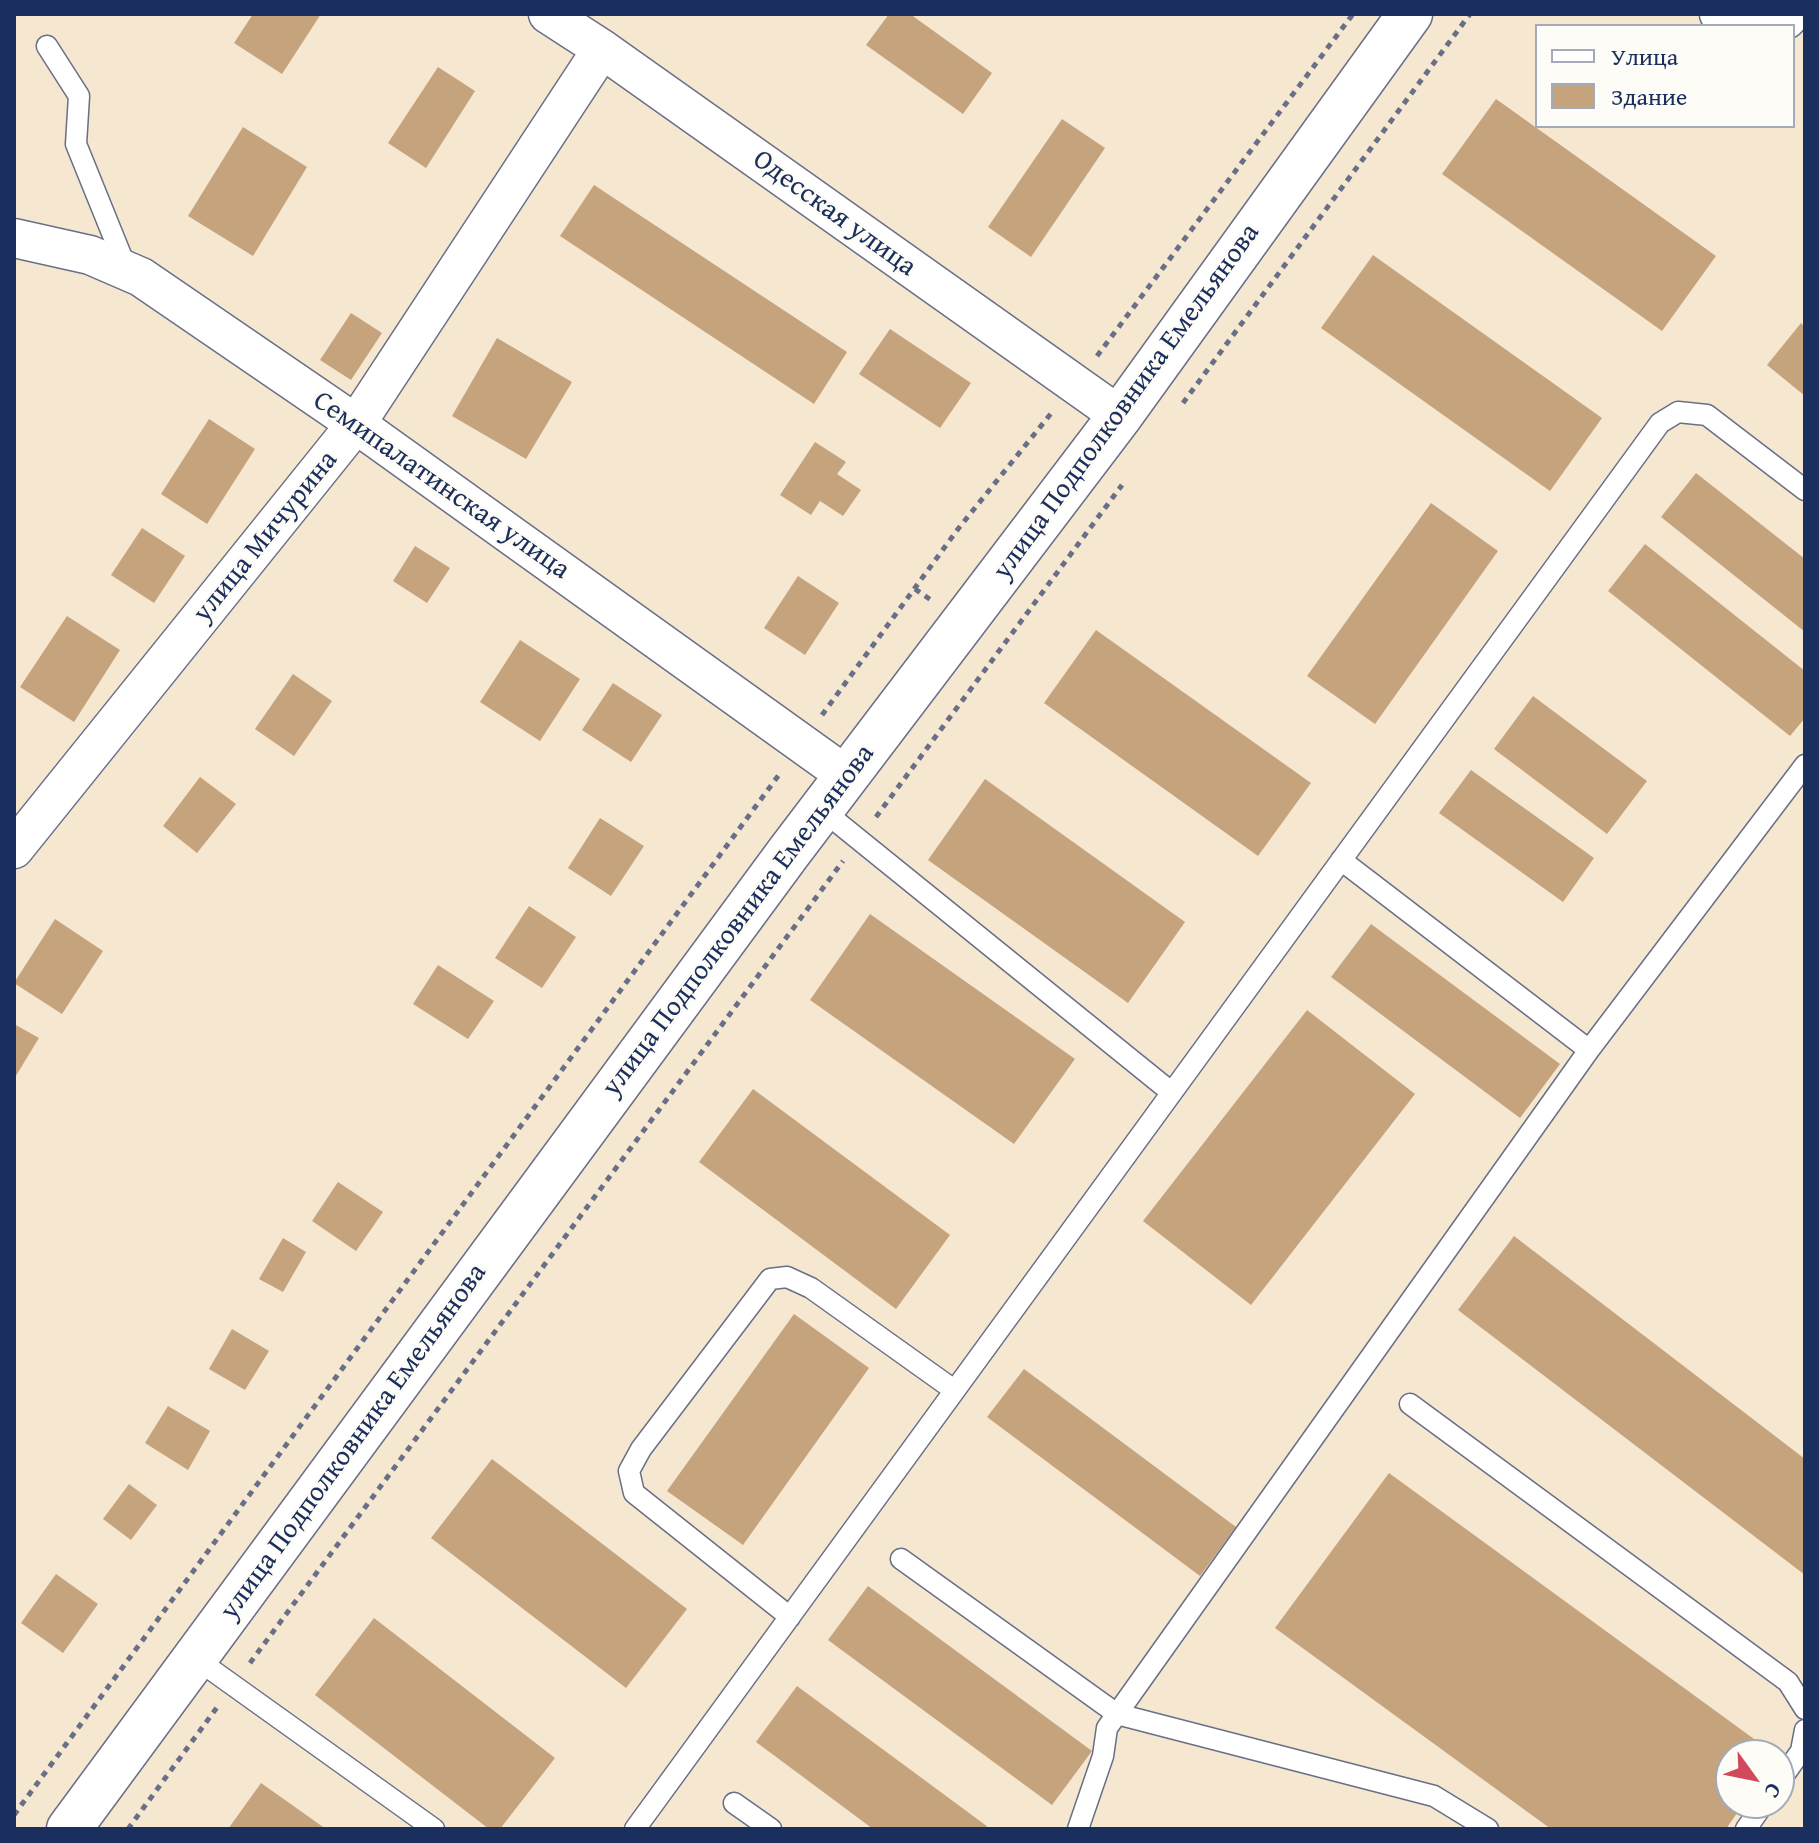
<!DOCTYPE html>
<html>
<head>
<meta charset="utf-8">
<style>
	body { margin:0 }
	#map { position:relative; width:1819px; height:1843px; overflow:hidden; background:#f6e7d1; font-family:"Gentium Book Plus",serif }
	canvas { display:block }
	.frame { position:absolute; inset:0; border:16px solid #1b2f5e; pointer-events:none }
	.legend { position:absolute; left:1535px; top:24px; width:260px; height:104px; box-sizing:border-box; background:#fdfcf7; border:2px solid #a3aaba; margin:0; padding:10px 14px; list-style:none; font-size:24px; color:#1b2f5e }
	.legend li { display:flex; align-items:center; gap:16px; height:40px }
	.legend b { width:40px; border:2px solid #a3aaba }
	.north { position:absolute; left:1715px; top:1739px; width:80px; height:80px; box-sizing:border-box; background:#fdfcf7; border:2px solid #a3aaba; border-radius:50%; rotate:123deg; font-size:22px; font-weight:700; line-height:32px; text-align:center; color:#1b2f5e }
	.north::after { content:''; display:block; margin:auto; width:28px; height:36px; background:#d1495b; clip-path:polygon(50% 0,100% 100%,50% 72%,0 100%) }
</style>
</head>
<body>
<div id="map">
<canvas width="1819" height="1843"></canvas>
<div class="frame"></div>
<ul class="legend">
<li><b style="height:10px;background:#fff"></b>Улица</li>
<li><b style="height:22px;background:#c5a37d"></b>Здание</li>
</ul>
<div class="north">С</div>
</div>
<script>
const context = document.querySelector('canvas').getContext('2d');
context.lineJoin = 'round';
function fillPath(path, color) { context.fillStyle = color; context.fill(path, 'evenodd'); }
function strokePath(path, color, width, dash) { context.strokeStyle = color; context.lineWidth = width; context.lineCap = dash ? 'butt' : 'round'; context.setLineDash(dash || []); context.stroke(path); }
function drawText(font, color, halo, rows, align = 'center') {
  context.font = font + ' "Gentium Book Plus",serif'; context.lineWidth = 6; context.setLineDash([]); context.textBaseline = 'middle'; context.strokeStyle = halo; context.fillStyle = color; for (const [text, x, y, turn = 0] of rows) {
    context.save(); context.translate(x, y); context.rotate((+turn || 0) * Math.PI / 180); context.textAlign = isNaN(turn) ? turn : align; if (halo) context.strokeText(text, 0, 0); context.fillText(text, 0, 0); context.restore();
  }
}
const building = new Path2D(`
	M 253,14 L 321,14 L 282,74 L 234,43 Z
	M 889,14 L 910,14 L 992,73 L 963,114 L 866,45 Z
	M 438,67 L 475,91 L 426,168 L 388,143 Z
	M 1496,99 L 1716,256 L 1662,331 L 1442,174 Z
	M 1062,119 L 1105,148 L 1031,257 L 988,227 Z
	M 243,127 L 307,167 L 253,256 L 188,216 Z
	M 594,185 L 847,352 L 814,404 L 560,236 Z
	M 1373,255 L 1602,418 L 1550,491 L 1321,328 Z
	M 351,313 L 382,333 L 351,380 L 320,360 Z
	M 1801,323 L 1805,327 L 1805,396 L 1767,365 Z
	M 890,329 L 971,383 L 940,428 L 859,374 Z
	M 497,338 L 572,382 L 526,459 L 452,416 Z
	M 209,419 L 255,449 L 207,524 L 161,494 Z
	M 815,442 L 846,462 L 837,474 L 861,490 L 843,516 L 820,501 L 811,515 L 780,495 Z
	M 1696,473 L 1805,559 L 1805,632 L 1661,517 Z
	M 1431,503 L 1498,551 L 1375,724 L 1307,676 Z
	M 142,528 L 185,556 L 154,603 L 111,575 Z
	M 1645,544 L 1805,671 L 1805,718 L 1790,736 L 1608,591 Z
	M 415,546 L 450,568 L 427,603 L 393,581 Z
	M 798,576 L 839,603 L 805,655 L 764,628 Z
	M 67,616 L 120,650 L 74,722 L 20,687 Z
	M 1096,630 L 1311,783 L 1258,856 L 1044,703 Z
	M 520,640 L 580,679 L 540,741 L 480,702 Z
	M 293,674 L 332,701 L 294,756 L 255,729 Z
	M 613,683 L 662,715 L 631,762 L 582,730 Z
	M 1533,696 L 1647,781 L 1607,834 L 1494,749 Z
	M 1471,770 L 1594,858 L 1563,902 L 1439,813 Z
	M 200,777 L 236,804 L 197,853 L 163,826 Z
	M 985,779 L 1185,922 L 1128,1003 L 928,860 Z
	M 600,818 L 644,846 L 611,896 L 568,868 Z
	M 529,906 L 576,937 L 542,988 L 495,958 Z
	M 870,914 L 1075,1059 L 1014,1144 L 810,1000 Z
	M 55,919 L 103,951 L 62,1014 L 14,983 Z
	M 1371,924 L 1560,1064 L 1520,1118 L 1331,977 Z
	M 438,965 L 494,1001 L 468,1039 L 413,1004 Z
	M 1307,1010 L 1415,1094 L 1251,1305 L 1143,1221 Z
	M 14,1024 L 39,1038 L 14,1079 Z
	M 753,1089 L 950,1235 L 896,1309 L 699,1162 Z
	M 338,1182 L 383,1212 L 356,1251 L 312,1221 Z
	M 1514,1236 L 1805,1459 L 1805,1575 L 1458,1310 Z
	M 283,1238 L 306,1252 L 283,1292 L 259,1279 Z
	M 794,1314 L 869,1368 L 743,1545 L 667,1491 Z
	M 232,1329 L 269,1351 L 245,1390 L 209,1369 Z
	M 1024,1369 L 1236,1527 L 1200,1576 L 987,1417 Z
	M 168,1406 L 210,1431 L 188,1470 L 145,1443 Z
	M 492,1459 L 687,1609 L 626,1688 L 431,1538 Z
	M 1389,1473 L 1776,1755 L 1731,1755 L 1731,1803 L 1744,1803 L 1726,1829 L 1551,1829 L 1275,1628 Z
	M 129,1484 L 157,1505 L 131,1540 L 103,1519 Z
	M 56,1574 L 98,1604 L 63,1653 L 21,1623 Z
	M 868,1586 L 1092,1751 L 1052,1805 L 828,1640 Z
	M 374,1618 L 555,1758 L 500,1829 L 489,1829 L 315,1695 Z
	M 797,1686 L 984,1824 L 990,1829 L 873,1829 L 756,1742 Z
	M 261,1783 L 326,1829 L 228,1829 Z`);
const path = new Path2D(`
	M 1097,356 L 1353,14
	M 1183,403 L 1470,14
	M 915,589 L 931,600
	M 822,715 L 958,529 L 1053,411
	M 876,817 L 1122,485
	M 250,1663 L 843,861
	M 14,1815 L 781,772
	M 128,1829 L 218,1706`);
const lane = new Path2D(`
	M 47,46 L 79,96 L 76,144 L 127,270
	M 821,809 L 1171,1092
	M 1341,860 L 1589,1050
	M 1410,1404 L 1788,1682 L 1805,1709
	M 901,1559 L 1117,1714 L 1434,1796 L 1488,1829
	M 790,1617 L 634,1493 L 629,1471 L 641,1449 L 770,1279 L 787,1277 L 811,1288 L 954,1390
	M 195,1658 L 434,1829
	M 1779,1782 L 1801,1751 L 1805,1730
	M 734,1803 L 771,1829
	M 635,1829 L 1660,423 L 1678,412 L 1707,415 L 1805,490
	M 1078,1829 L 1103,1756 L 1107,1728 L 1589,1050 L 1805,765
	M 1746,1829 L 1764,1803`);
const street = new Path2D(`
	M 548,14 L 602,49 L 1120,416
	M 1719,14 L 1726,18 L 1787,19 L 1791,14
	M 14,238 L 90,255 L 141,277 L 356,424 L 847,776
	M 14,849 L 356,424 L 602,49`);
const primary = new Path2D(`
	M 69,1829 L 789,852 L 1120,416 L 1410,14`);
const streetNames = [
	["Одесская улица",834,214,36],
	["улица Подполковника Емельянова",1127,402,-54],
	["Семипалатинская улица",441,486,35],
	["улица Мичурина",266,537,-51],
	["улица Подполковника Емельянова",739,921,-53],
	["улица Подполковника Емельянова",354,1442,-54]
];
fillPath(building, '#c5a37d');
strokePath(lane, '#686f86', 23);
strokePath(street, '#686f86', 41);
strokePath(primary, '#686f86', 47);
strokePath(path, '#686f86', 5, [6, 6]);
strokePath(lane, '#fff', 20);
strokePath(street, '#fff', 38);
strokePath(primary, '#fff', 44);
drawText('28px', '#1b2f5e', '#fdfcf7', streetNames);
</script>
</body>
</html>
